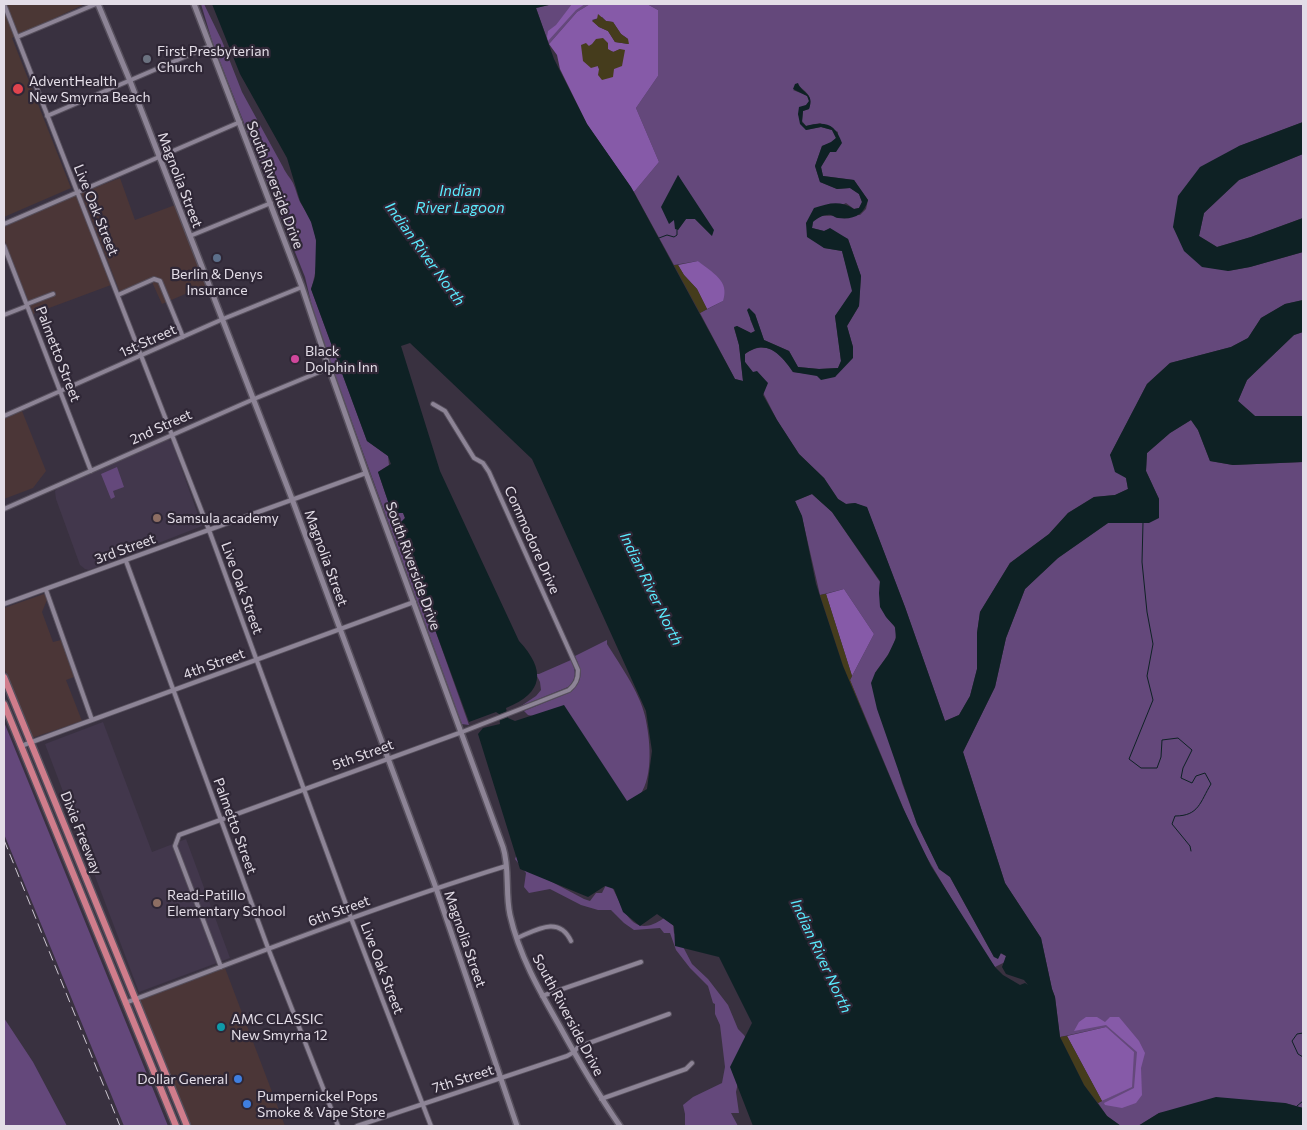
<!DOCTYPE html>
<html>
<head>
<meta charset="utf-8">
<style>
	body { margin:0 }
	#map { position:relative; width:1307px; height:1130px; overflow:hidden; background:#393140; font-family:Commissioner,sans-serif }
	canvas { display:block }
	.frame { position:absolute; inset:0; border:5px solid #e3dde7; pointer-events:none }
</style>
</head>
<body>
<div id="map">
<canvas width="1307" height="1130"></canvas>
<div class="frame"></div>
</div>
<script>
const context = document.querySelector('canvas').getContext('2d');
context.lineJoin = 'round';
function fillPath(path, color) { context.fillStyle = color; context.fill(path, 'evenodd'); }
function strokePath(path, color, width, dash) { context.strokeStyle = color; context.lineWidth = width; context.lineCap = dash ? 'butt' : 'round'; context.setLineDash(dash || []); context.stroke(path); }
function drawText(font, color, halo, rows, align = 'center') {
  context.font = font + ' Commissioner,sans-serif'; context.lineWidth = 4.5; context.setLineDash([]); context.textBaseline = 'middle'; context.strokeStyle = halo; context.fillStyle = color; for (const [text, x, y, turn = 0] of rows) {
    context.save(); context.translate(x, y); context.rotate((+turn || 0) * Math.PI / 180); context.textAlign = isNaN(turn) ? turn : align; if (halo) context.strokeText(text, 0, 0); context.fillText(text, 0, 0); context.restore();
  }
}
const commercial = new Path2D(`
	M 120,178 L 135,220 L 175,205 L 206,285 L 162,304 L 152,282 L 121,295 L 81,193 Z
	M 76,195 L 111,285 L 33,314 L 4,239 L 4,227 Z
	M 22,411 L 46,471 L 33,488 L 4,499 L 4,419 Z
	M 44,594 L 47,600 L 42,612 L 53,642 L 61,640 L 74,677 L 66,680 L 82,721 L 32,738 L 4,668 L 4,608 Z
	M 225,968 L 285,1126 L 192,1126 L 175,1092 L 138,1001 Z`);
const built = new Path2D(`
	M 167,439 L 172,442 L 202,526 L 89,570 L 85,569 L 80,565 L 56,499 L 55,491 L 58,488 Z
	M 103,722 L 152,852 L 186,839 L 230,958 L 139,992 L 45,744 Z`);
const medical = new Path2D(`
	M 4,4 L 85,4 L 12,38 L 71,188 L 4,217 Z`);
const green = new Path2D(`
	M 201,4 L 204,4 L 222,41 L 242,92 L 283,167 C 286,174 290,177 293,183 C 296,189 297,196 300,202 C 304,209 309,215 312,223 C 319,243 318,269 311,289 L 367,441 L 388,456 L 389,465 L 378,472 L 392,513 L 403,512 L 405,518 L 398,526 L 469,725 L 462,724 L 458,714 L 316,323 L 305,277 L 279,212 L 277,202 L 270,189 L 213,44 Z
	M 553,4 L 590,4 L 577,12 L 549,44 L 536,8 Z
	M 647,4 L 1303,4 L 1303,122 L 1239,146 L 1173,227 L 1228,271 L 1250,267 L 1303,252 L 1303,300 L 1285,304 L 1261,318 L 1248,338 L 1231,347 L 1170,363 L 1147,384 L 1110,455 L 1126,478 L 1128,489 L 1115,495 L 1094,497 L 1068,513 L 1049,534 L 1010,563 L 980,612 L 977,633 L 977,669 L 970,696 L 959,715 L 945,721 L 905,607 L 867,508 L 855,503 L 846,504 L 838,499 L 824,478 L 799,454 L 777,420 L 753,373 L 745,362 L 745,354 C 767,338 781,354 793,372 L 835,377 L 853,347 L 847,326 L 859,306 L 861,276 L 848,239 L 828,230 L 824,231 L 812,228 L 813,221 L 821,216 L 860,215 L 866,209 L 868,200 L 854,180 L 823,176 L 821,167 L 830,152 L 836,152 L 838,132 L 820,123 L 806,126 L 802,121 L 803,111 L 809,109 C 813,98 808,93 800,87 L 793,90 L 808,96 L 809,102 L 798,114 L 806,130 L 821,127 L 832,130 L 836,138 L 831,143 L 822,146 L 815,166 L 820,182 L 837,189 L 850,188 L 859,194 L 862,202 L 859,208 L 854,209 L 846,203 L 806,223 L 824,248 L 842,251 L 853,291 L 835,316 L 841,361 L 838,368 L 819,369 L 798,367 L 789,351 L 764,340 L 755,314 L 750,319 L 755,331 L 751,333 L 737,326 L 734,328 L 739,345 L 743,381 L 735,379 L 700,313 L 723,301 L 698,261 L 674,265 L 634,192 L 659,162 L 636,108 L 658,76 L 658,10 ZM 678,175 L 712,236 L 695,219 L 686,219 L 678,230 L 674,220 Z
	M 1303,154 L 1303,218 L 1251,237 L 1217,247 L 1199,236 L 1204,213 L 1239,180 Z
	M 1303,332 L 1303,416 L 1255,416 L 1238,401 L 1247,380 L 1294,335 Z
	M 1191,420 L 1198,430 L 1210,461 L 1233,465 L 1303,462 L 1303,1108 L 1285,1103 L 1159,1113 L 1138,1126 L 1121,1126 L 1107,1116 L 1098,1103 L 1132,1086 L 1106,1027 L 1060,1037 L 1055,997 L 1052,989 L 1041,938 L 1005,883 L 963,752 L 995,687 L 1006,638 L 1025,589 L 1058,558 L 1108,523 L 1128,522 L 1159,499 L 1146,471 L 1147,453 L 1170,433 Z
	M 117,467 L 124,487 L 113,491 L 115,497 L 111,499 L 101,474 Z
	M 812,494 L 832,512 L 880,582 C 879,593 880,609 888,619 C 890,622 894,624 895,628 C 900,643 883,661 875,673 L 902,783 L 917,824 L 939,869 L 950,877 L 994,957 L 1000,953 L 1006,956 L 1005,962 L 995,967 L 982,950 L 917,841 L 850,680 L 874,634 L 844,589 L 820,595 L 802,517 L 795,501 Z
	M 607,640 L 607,644 C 620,665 639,691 645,716 C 650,738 654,775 640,795 C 637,798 631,801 627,803 L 538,717 L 528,715 L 524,711 L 571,692 C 584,679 582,672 575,656 Z
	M 571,660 C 576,671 577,679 568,687 L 521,706 L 536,696 L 541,690 L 540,682 L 536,674 L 539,674 Z
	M 4,722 L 168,1126 L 124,1126 L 4,834 Z
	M 517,854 L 537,874 L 584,899 L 590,901 L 596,893 L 602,893 L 606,885 L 612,887 C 624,909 632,941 664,918 L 673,925 L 674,933 L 678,937 L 692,964 L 708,979 L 728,1005 L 738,1029 L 744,1035 L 747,1040 L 736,1092 L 739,1113 L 731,1113 L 738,1126 L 685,1126 L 685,1114 L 683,1105 L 693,1097 L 722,1083 L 725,1067 L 720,1025 L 715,1014 L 715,1004 L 713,1003 L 708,986 L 690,968 L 676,950 L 670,933 L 664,933 L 660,928 L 634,930 L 624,923 L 611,910 L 598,910 L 581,905 L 550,889 L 529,893 L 524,887 L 526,873 L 515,859 Z
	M 4,1018 L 33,1062 L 67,1126 L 4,1126 Z`);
const forest = new Path2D(`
	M 572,4 L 585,4 L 576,10 L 548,41 L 547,37 L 548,31 L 556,25 Z
	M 590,4 L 647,4 L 658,10 L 658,76 L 636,108 L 659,162 L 634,192 L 587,124 L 560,69 L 557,55 L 549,44 L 577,12 ZM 602,17 L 606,21 L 613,22 L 621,34 L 628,39 L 628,44 L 615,42 L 608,31 L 599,27 L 592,20 ZM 592,45 L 614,52 L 620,49 L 614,69 L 599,69 L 589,46 Z
	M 698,261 C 712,273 730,280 723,301 L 707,309 L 697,289 L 684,275 L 678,265 Z
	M 844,589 L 874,634 L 852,676 L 826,594 Z
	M 1086,1017 L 1097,1017 L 1105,1022 L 1110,1017 L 1119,1017 L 1139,1041 L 1145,1053 L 1141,1068 L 1142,1095 L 1136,1103 L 1122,1108 L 1105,1105 L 1104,1103 L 1134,1088 L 1137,1052 L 1106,1025 L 1074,1031 L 1079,1022 Z
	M 1106,1027 L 1134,1052 L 1132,1087 L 1102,1101 L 1067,1036 Z`);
const sand = new Path2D(`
	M 598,14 L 606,21 L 613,22 L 621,34 L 628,39 L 629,44 L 615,42 L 608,31 L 599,27 L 592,21 L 597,19 Z
	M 603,38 L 608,43 L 608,49 L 613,52 L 620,49 L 625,50 L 622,66 L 614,69 L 613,77 L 602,80 L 598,75 L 599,69 L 598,66 L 591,68 L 583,61 L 581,45 L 586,43 L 589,46 L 592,44 L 596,39 Z
	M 674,265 L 678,265 L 684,275 L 697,289 L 707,309 L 700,313 Z
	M 826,594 L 852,676 L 850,680 L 876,746 L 843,666 L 820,595 Z
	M 1067,1036 L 1102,1101 L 1098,1103 L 1084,1085 L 1060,1037 Z`);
const water = new Path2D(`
	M 212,4 L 553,4 L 536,8 L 554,59 L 587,124 L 631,187 L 735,379 L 743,381 L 739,345 L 734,327 L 737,326 L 751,333 L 755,331 L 747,310 L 749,308 L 755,314 L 764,340 L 789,351 L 798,367 L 819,369 L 838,368 L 841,361 L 835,316 L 852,291 L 842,251 L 824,248 L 807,237 L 806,223 L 814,208 C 829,203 840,200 854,209 L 859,208 L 862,202 L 859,194 L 850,188 L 837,189 L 820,182 L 815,166 L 822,146 L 831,142 L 836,138 L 832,130 L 821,127 L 806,130 L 800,124 L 798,114 L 799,107 L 806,105 L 809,101 L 807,96 L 793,89 L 795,84 L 798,83 C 802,94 815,93 809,109 L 803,111 L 802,122 L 806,126 C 825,121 835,123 842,143 L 836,152 L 830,152 L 821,167 L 823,176 L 854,180 L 868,200 C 864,215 854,220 838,218 C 836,218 834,216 831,215 C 824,214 818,218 813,222 L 812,228 L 824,231 L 830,228 L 848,239 L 861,276 L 859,306 L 847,326 L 853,347 L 853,358 L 835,377 L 821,380 L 817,376 L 793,372 C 781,355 767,338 745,354 L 745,362 L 753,372 L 757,371 L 768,383 L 763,395 L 777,420 L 799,454 L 824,478 L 838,499 L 846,504 L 855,503 L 867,507 L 905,607 L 945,721 L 959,715 L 970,696 L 977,669 L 977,633 L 980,612 L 1010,563 L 1049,534 L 1068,513 L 1094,497 L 1115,495 L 1128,489 L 1126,478 L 1115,472 L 1110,455 L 1147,384 L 1170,363 L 1231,347 L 1248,338 L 1261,318 L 1285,304 L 1303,300 L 1303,332 L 1294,335 L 1247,380 L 1238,401 L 1255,416 L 1303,416 L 1303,462 L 1233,465 L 1210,461 L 1198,430 L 1191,420 L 1170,433 L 1147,453 L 1146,471 L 1159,499 L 1159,518 L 1149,523 L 1108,523 L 1058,558 L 1025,589 L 1006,638 L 995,687 L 963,752 L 1005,883 L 1041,938 L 1052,989 L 1055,997 L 1060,1037 L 1084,1085 L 1107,1116 L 1121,1126 L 753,1126 L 730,1067 L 752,1023 L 719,957 L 675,946 L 674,926 L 657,914 L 640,926 L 623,912 L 614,889 L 605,886 L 588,897 L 520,869 L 478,734 L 483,728 L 500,724 L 499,714 L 496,712 L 469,722 L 397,526 L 405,518 L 403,513 L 392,513 L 378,472 L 391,464 L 388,456 L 367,441 L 311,289 L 315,277 L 316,240 L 311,222 L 300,201 L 287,158 L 240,74 ZM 410,343 L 532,459 L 646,711 L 652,751 L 647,789 L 627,801 L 564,705 L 515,721 L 508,718 L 506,708 C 544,693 546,670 519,641 L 440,471 L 401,346 ZM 812,494 L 832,512 L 880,581 L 879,593 L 880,607 L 886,617 L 895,627 L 896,638 L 888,655 L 875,673 L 871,683 L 877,709 L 917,824 L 939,869 L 950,877 L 994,957 L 998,959 L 1001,953 L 1006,956 L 1002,967 L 1006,974 L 1024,980 L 1028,985 L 1025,983 L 1020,985 L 1003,975 L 995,967 L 931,866 L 903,808 L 843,666 L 816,584 L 802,516 L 795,501 Z
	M 1303,122 L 1303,154 L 1239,180 L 1204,213 L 1199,236 L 1217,247 L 1251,237 L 1303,218 L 1303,252 L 1250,267 L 1228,271 L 1202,267 L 1184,251 L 1173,227 L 1178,196 L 1200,167 L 1239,146 Z
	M 678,175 L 714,230 L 712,236 L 695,219 L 686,219 L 678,230 L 675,229 L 674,220 L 669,224 L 661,207 Z
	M 1216,1097 L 1285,1103 L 1303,1108 L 1303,1126 L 1138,1126 L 1159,1113 Z`);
const stream = new Path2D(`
	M 659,238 L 667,235 L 674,237 L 677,235 L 677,230
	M 1143,523 L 1142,562 L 1147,612 L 1153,644 L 1147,676 L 1153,700 L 1129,759 L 1141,768 L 1157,768 L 1161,757 L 1162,740 L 1178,738 L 1192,750 L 1183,768 L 1181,778 L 1192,783 L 1196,776 L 1205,773 L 1211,784 C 1200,802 1199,816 1175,816 L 1172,824 L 1190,846 L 1191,851
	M 1303,1033 L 1297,1034 L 1292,1041 L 1298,1054 L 1303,1057
	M 1297,1106 L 1303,1101`);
const minor = new Path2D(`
	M 4,4 L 209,530 L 351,918 L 431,1126
	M 17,37 L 96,4
	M 47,116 L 210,46
	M 4,224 L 240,122
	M 190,236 L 271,203
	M 4,246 L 91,471
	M 118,295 L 154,279 L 160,281 L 183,337
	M 27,304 L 53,294
	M 4,315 L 27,306
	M 4,416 L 223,319 L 302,287
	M 4,509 L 254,399 L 329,368
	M 126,561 L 268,948 L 338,1126
	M 46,590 L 92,720
	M 4,604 L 366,473
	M 21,746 L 414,602
	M 517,938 C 536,930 559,915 571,941
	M 221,967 L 175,846 L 179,835 L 462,732 L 569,690 C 576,684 578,679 578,670 L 489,472 L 483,463 L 474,458 L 445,411 L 433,404
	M 542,996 L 641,962
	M 125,1003 C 252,955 377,906 506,866
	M 601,1099 L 686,1069 L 692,1063
	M 357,1126 L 567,1056 L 574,1052 L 578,1047 L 669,1014`);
const tertiary = new Path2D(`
	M 98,4 L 130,81 L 292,499 L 436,888 L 517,1126
	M 194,4 L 302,287 L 329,368 L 366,473 L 503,847 C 510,869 505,892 510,915 C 519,955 539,990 559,1025 C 578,1060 598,1094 620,1126`);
const primary = new Path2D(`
	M 4,677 L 187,1126
	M 4,704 L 176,1126`);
const rail = new Path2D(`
	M 4,840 L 120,1126`);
const markers = [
	[147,59,5,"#6b7280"],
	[18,89,6,"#e0444e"],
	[217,258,5,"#5c6f8a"],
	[295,359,5,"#d1479c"],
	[157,518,5,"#8d6e63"],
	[157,903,5,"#8d6e63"],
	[221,1027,5,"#0f9aa8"],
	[238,1079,5,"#3f7fe0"],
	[247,1104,5,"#3f7fe0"]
];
const poiNames = [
	["First Presbyterian",157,51],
	["Church",157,67],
	["AdventHealth",29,81],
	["New Smyrna Beach",29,97],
	["Berlin & Denys",217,274,"center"],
	["Insurance",217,290,"center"],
	["Black",305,351],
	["Dolphin Inn",305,367],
	["Samsula academy",167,518],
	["Read-Patillo",167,895],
	["Elementary School",167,911],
	["AMC CLASSIC",231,1019],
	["New Smyrna 12",231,1035],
	["Dollar General",228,1079,"right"],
	["Pumpernickel Pops",257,1096],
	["Smoke & Vape Store",257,1112]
];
const streetNames = [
	["Magnolia Street",180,180,69],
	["South Riverside Drive",275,185,69],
	["Live Oak Street",96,210,68],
	["1st Street",148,341,-24],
	["Palmetto Street",58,354,69],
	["2nd Street",161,427,-24],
	["Commodore Drive",532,540,66],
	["3rd Street",125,549,-20],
	["Magnolia Street",326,558,70],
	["South Riverside Drive",413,566,70],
	["Live Oak Street",242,588,70],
	["4th Street",214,664,-20],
	["5th Street",363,755,-20],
	["Palmetto Street",235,826,70],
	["Dixie Freeway",81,833,68],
	["6th Street",339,911,-20],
	["Magnolia Street",465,939,71],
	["Live Oak Street",382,968,69],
	["South Riverside Drive",568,1015,62],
	["7th Street",463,1079,-18]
];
const waterNames = [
	["Indian",460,191],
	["River Lagoon",460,208],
	["Indian River North",425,254,54],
	["Indian River North",651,589,64],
	["Indian River North",821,956,65]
];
fillPath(commercial, '#4b3637');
fillPath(built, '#42374c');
fillPath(medical, '#4b3735');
fillPath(green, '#64487b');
fillPath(forest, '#865aa8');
fillPath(sand, '#453c1c');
fillPath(water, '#0e2124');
strokePath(stream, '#0e2124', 1);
strokePath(minor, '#57505d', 6);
strokePath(tertiary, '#57505d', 8);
strokePath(primary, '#57505d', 9);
strokePath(minor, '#8d8496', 4);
strokePath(tertiary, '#8d8496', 5);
strokePath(primary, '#d07d8c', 6);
strokePath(rail, '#cdc7d1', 1, [10, 5]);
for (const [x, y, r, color] of markers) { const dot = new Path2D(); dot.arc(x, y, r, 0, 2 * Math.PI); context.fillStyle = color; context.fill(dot); strokePath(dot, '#2f2736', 2); }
drawText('14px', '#e3dde7', '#2f2736', poiNames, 'left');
drawText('14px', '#e3dde7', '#2f2736', streetNames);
drawText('italic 15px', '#5aebfe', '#2f2736', waterNames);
</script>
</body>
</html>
